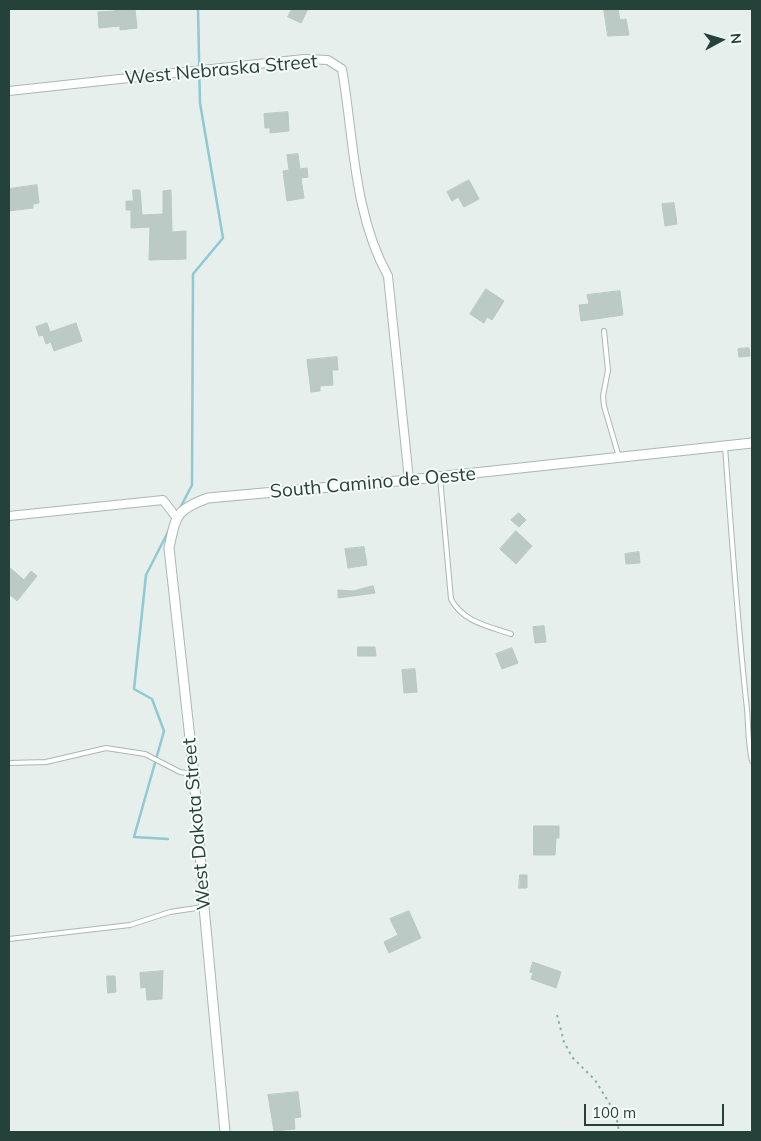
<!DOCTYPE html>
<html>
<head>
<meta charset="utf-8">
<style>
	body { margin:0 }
	#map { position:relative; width:761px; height:1141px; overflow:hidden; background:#e6efeb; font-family:Mulish,sans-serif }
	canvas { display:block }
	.frame { position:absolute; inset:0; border:10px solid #24423a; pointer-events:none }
	.north { position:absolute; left:696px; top:15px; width:50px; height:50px; -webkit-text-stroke:4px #f7fbf9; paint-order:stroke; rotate:84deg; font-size:14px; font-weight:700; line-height:20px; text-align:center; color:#24423a }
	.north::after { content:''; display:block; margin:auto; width:18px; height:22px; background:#24423a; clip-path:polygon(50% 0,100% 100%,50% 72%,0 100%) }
	.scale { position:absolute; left:584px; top:1104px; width:140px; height:22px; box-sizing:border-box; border:2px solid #24423a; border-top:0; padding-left:6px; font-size:15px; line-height:18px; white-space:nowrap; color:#24423a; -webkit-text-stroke:4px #f7fbf9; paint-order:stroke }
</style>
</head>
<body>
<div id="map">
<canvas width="761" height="1141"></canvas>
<div class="frame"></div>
<div class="north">N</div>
<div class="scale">100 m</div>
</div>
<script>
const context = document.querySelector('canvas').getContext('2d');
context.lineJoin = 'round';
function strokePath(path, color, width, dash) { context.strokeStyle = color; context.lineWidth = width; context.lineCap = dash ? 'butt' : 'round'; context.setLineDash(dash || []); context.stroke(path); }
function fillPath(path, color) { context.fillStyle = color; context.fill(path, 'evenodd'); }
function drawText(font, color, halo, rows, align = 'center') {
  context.font = font + ' Mulish,sans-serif'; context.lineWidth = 4; context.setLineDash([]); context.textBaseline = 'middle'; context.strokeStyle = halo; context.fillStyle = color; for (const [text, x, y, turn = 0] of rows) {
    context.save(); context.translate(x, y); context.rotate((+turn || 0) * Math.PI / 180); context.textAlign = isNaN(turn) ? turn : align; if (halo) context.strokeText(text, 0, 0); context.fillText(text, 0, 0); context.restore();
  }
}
const stream = new Path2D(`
	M 179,510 L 192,485 L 193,274 L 223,238 L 200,103 L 198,9
	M 168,839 L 134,837 L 164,731 L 152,699 L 134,689 L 146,575 L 170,528`);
const building = new Path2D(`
	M 115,9 L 135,9 L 137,28 L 120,30 L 120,26 L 99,28 L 98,12 L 115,11 Z
	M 292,9 L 308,9 L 301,23 L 288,17 Z
	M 604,9 L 618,9 L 620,20 L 626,19 L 629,35 L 608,36 Z
	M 288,112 L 289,131 L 270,133 L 270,128 L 265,128 L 264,114 Z
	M 298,154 L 300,169 L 307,168 L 308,177 L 301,178 L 304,198 L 287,201 L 283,171 L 289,170 L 287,155 Z
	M 469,180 L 479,199 L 464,207 L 458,197 L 452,201 L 447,192 Z
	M 37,185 L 39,203 L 33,204 L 33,208 L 9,211 L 9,189 Z
	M 133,190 L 140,190 L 142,215 L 163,214 L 163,191 L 171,190 L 172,232 L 186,231 L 186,259 L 149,260 L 150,227 L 131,228 L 131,210 L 126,210 L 126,201 L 133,201 Z
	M 674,203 L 677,224 L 665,226 L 662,204 Z
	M 486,289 L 504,301 L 492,320 L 487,317 L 484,323 L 470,314 Z
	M 620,291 L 623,315 L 581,321 L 579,305 L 589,304 L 587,295 Z
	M 47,323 L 50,332 L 76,323 L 82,341 L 54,351 L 51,342 L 46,344 L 43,335 L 39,336 L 36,327 Z
	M 749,348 L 750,356 L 739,357 L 738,349 Z
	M 337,357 L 338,370 L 332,370 L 333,385 L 320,386 L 320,391 L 311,392 L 307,360 Z
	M 519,513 L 526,520 L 519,527 L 511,520 Z
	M 516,531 L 532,546 L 516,564 L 500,549 Z
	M 364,547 L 367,565 L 348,568 L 345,549 Z
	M 639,552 L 640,563 L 626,564 L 625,554 Z
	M 9,567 L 24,580 L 31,571 L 37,576 L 17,601 L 9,594 Z
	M 373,586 L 375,593 L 338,598 L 338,590 L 353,591 Z
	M 544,626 L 546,642 L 535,643 L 533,627 Z
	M 358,647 L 375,647 L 376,656 L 358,656 Z
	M 512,648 L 518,663 L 502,669 L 496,654 Z
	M 415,669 L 417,692 L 404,693 L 402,670 Z
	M 534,826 L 559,826 L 559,838 L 556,838 L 555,855 L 534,855 Z
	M 520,875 L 527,875 L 527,888 L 519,888 Z
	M 409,911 L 421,938 L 389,953 L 384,942 L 398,935 L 390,919 Z
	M 533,962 L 561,972 L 556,988 L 531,979 L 533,973 L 530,972 Z
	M 163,971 L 162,999 L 147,1000 L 146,987 L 141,988 L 140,973 Z
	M 107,976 L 115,976 L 116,992 L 108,993 Z
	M 298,1092 L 301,1117 L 294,1118 L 295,1129 L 274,1131 L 268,1095 Z`);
const path = new Path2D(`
	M 557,1015 L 564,1042 L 572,1057 L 595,1080 L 616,1114 L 619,1132`);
const service = new Path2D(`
	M 604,331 L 608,370 L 603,396 L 604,406 L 619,457
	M 725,446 C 731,531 737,616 746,700 C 749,721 747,740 752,761
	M 440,477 L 451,599 C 463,622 488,626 511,634
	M 9,763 L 46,762 L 106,748 L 145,754 L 180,772 L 192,774
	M 9,939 L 130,925 L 170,912 L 203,907`);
const minor = new Path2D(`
	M 9,91 L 304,59 L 328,60 L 342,69 C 354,138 353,213 388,276 L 409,480
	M 9,516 L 163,500 L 176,517`);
const tertiary = new Path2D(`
	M 225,1132 L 204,907 L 194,775 L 169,548 C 176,516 175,510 208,498 L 409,480 L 752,443`);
const streetNames = [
	["West Nebraska Street",221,70,-5],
	["South Camino de Oeste",373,483,-5],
	["West Dakota Street",197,824,-95]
];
strokePath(stream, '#8ec9d4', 2.5);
fillPath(building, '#bbcac4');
strokePath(building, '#b8c9c2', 1);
strokePath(service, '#a8b8b2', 6);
strokePath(minor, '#a8b8b2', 10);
strokePath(tertiary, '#a8b8b2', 11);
strokePath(path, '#86b3a5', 2, [2.5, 4]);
strokePath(service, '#fff', 4);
strokePath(minor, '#fff', 8);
strokePath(tertiary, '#fff', 9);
drawText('19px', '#24423a', '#f7fbf9', streetNames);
</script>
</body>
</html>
